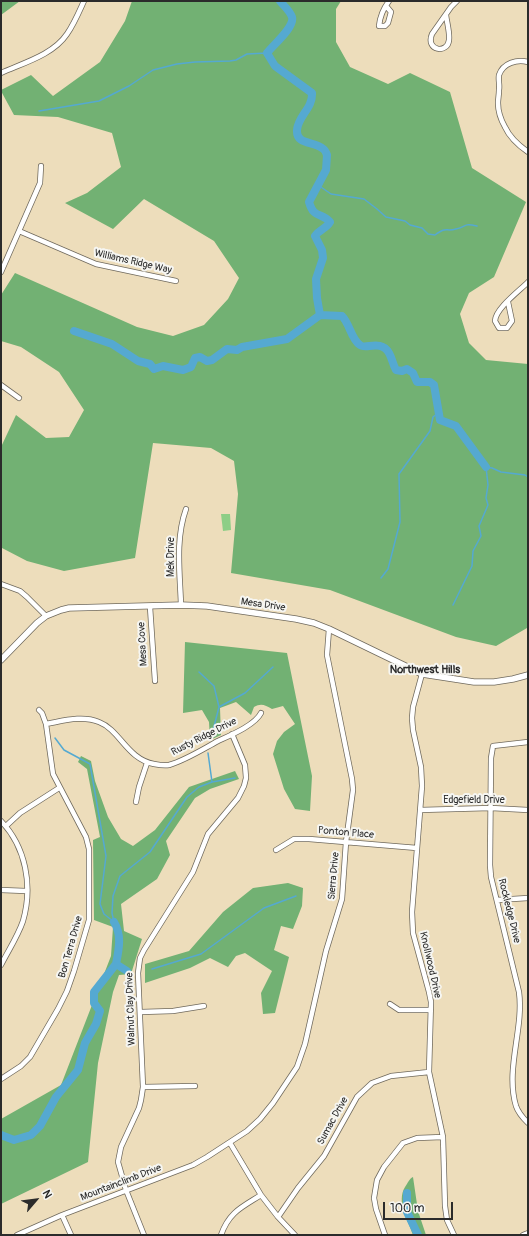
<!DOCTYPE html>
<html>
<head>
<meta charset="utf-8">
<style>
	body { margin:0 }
	#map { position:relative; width:529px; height:1236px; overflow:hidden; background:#edddbb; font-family:Pangolin,sans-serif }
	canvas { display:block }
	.frame { position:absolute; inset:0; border:2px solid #2b2b2b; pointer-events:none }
	.north { position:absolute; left:16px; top:1180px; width:40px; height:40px; -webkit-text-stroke:3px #f6f6f2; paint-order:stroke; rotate:62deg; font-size:11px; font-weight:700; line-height:16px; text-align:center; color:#2b2b2b }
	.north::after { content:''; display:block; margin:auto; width:14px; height:18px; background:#2b2b2b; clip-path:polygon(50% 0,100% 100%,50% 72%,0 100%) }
	.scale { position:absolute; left:383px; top:1202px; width:70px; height:18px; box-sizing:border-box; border:2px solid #2b2b2b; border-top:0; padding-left:5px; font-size:12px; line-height:14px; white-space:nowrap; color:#2b2b2b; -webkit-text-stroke:3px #f6f6f2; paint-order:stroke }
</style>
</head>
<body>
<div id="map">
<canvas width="529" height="1236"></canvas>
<div class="frame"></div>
<div class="north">N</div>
<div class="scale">100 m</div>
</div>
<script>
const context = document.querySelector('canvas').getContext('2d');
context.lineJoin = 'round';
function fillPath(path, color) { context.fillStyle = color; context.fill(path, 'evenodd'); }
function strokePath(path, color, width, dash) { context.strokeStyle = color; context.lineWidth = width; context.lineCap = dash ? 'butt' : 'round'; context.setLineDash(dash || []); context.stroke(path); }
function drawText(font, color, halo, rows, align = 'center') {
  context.font = font + ' Pangolin,sans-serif'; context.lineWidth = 4; context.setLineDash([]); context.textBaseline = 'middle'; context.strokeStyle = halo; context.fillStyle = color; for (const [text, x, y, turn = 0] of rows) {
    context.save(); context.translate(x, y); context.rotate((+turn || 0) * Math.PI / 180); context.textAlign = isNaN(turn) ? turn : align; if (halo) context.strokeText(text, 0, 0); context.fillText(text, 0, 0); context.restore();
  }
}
const green = new Path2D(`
	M 221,514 L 230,514 L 231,530 L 223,531 Z`);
const forest = new Path2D(`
	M 1,1 L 20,1 L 1,15 Z
	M 132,1 L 341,1 L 336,9 L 336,42 L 350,67 L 388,84 L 410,73 L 450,92 L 472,168 L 526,202 L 494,277 L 469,293 L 460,314 L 469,343 L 486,360 L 528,364 L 527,628 L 496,646 L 456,637 L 330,590 L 231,573 L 238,494 L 234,461 L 211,448 L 153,443 L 135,558 L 64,571 L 27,561 L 2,548 L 1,545 L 1,447 L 16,415 L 46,438 L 69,437 L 84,410 L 59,372 L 21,347 L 1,341 L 1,295 L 15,273 L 137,327 L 173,336 L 204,325 L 228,299 L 239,278 L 214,241 L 144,199 L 113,229 L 65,203 L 87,193 L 121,167 L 112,133 L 58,117 L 14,115 L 1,91 L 1,90 L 31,75 L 53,96 L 100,62 L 125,21 Z
	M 185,642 L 287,653 L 312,776 L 310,811 L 295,809 L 284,789 L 273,754 L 277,741 L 284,732 L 295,724 L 283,706 L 272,709 C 265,705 261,703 254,707 L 251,715 L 236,702 L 220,708 L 221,735 L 210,740 L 209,722 L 202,710 L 183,713 Z
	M 81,756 L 91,761 L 95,781 L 108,817 L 121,839 L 133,846 L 155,830 L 189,787 L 235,771 L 239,779 L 210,789 L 195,798 L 166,841 L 170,855 L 157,879 L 121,904 L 124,931 L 142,939 L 131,974 L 119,975 L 113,992 L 98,1063 L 88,1162 L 1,1204 L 1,1119 L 61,1085 L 111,956 L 113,927 L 94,920 L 93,840 L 100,837 L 87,769 L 78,762 Z
	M 288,883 L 303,888 L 302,906 L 293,929 L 281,926 L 274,950 L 289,957 L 275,1013 L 263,1014 L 261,993 L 272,971 L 245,953 L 236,956 L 228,967 L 210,958 L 190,968 L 145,983 L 145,964 L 189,951 L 223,912 L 253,888 Z
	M 413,1177 L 418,1211 L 426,1235 L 413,1235 C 408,1220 396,1202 405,1187 C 408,1183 409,1179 413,1177 Z`);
const stream = new Path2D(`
	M 39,111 L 99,101 L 129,86 L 153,70 L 177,64 L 195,62 L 230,61 L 236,60 L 247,54 L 267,53
	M 318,185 L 331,194 L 364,199 L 377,209 L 386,217 L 405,221 L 410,225 L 422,228 L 428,234 L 435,235 C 447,226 445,232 456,229 C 468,226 463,223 477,226
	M 381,578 L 388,569 L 400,522 L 399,474 L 430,431 L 433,417 L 439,412
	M 453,605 L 472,566 L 473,551 L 481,536 L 479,526 L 488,505 L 486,498 L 488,485 L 486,467 L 492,468 L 501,472 L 525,475 L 528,477
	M 199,672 L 214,686 L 219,707
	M 55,738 L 64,750 L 90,764 L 106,856 L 100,904 L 104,914 L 114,922
	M 211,738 L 219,707 L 245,693 L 273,667
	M 212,782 L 235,778
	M 114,922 L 112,913 L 113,896 L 120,876 L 150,852 L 187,797 L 199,787 L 212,782 L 208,753
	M 152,969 L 201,954 L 264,908 L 296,896`);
const river = new Path2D(`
	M 280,1 C 284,6 290,11 292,17 C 295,27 273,45 267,53 L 275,66 L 312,93 C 313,108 298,116 297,130 C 296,145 313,141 322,148 C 324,149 326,152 327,155 L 326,170 L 309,202 C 314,219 321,212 330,222 C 327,228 319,230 315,236 L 322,250 L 323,258 L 316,279 L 317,298 L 320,315 L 342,316 C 350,324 351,339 360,345 C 365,350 381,339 389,353 C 392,358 393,365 396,370 L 402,371 L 407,369 L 413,373 L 417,382 L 430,382 L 434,385 L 440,420 L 456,426 L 486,467
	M 74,331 L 112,344 L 138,361 L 150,364 L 154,369 L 163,366 L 183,370 L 191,367 L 195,358 L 200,357 L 207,361 L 212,360 L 227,349 L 237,350 L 242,347 L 287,339 L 320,315
	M 114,922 C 122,935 119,949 116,964
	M 1,1135 L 14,1140 L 31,1135 L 40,1126 L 56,1097 L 78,1070 L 85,1043 L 96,1024 L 100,1011 L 94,1003 L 94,992 L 116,964 L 127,971
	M 407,1193 L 407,1212 L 418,1235`);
const minor = new Path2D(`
	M 386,6 L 391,12 L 388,23 L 385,26 L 379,26 C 380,16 383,9 389,1
	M 446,15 C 447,23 450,33 449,40 C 448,54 425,51 432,34 L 451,7 L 457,1
	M 528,62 C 517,59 503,63 499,75 C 498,80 500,85 499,90 C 499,95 498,99 498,103 C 498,111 501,120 505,127 C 510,138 518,145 528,152
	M 1,73 C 23,63 53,55 67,34 C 74,24 79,12 84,1
	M 19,231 L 96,264 L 176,281
	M 1,272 L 40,183 L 41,166
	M 508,302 L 512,321 L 507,328 L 499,328 L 495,321 C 495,309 519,291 528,282
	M 1,385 L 19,398
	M 1,584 L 20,591 L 27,597 L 46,616
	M 181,605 C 180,573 175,540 186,509
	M 150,607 L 155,681
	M 422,674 L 413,707 L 412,718 L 413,730 L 421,767 L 422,786 L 412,912 L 413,933 L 429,992 L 431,1002 L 429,1072 L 443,1137 L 445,1206 L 447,1220 L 454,1235
	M 46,724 C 63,721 82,715 99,722 C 120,730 127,759 154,764 C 159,765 164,766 169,765 C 186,760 203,749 218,741 C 231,735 255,725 261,713
	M 528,742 L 493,746 L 491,758 L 490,865 L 491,877 L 519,992 C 524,1029 505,1069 516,1106 C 518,1112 523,1118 528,1123
	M 136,802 L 139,787 L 147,763
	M 420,810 L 491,808 L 528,810
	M 1,821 C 26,847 33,886 23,921 C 18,936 8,951 1,965
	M 6,826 L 20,813 L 59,788
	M 276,850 L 294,839 L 309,839 L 417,848
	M 1,890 L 26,891
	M 497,900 L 528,898
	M 390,1004 L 399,1010 L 430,1010
	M 141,1012 L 173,1011 L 204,1006
	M 1,1079 L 21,1066 L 30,1057 L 58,1009 L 67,991 L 74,971 L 89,920 L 89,849 L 86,837 L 53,774 L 46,724 L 42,713 L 39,710
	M 143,1087 L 195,1086
	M 230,1143 L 261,1195 L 278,1217 L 295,1235
	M 62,1215 L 71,1235
	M 278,1217 L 298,1188 L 324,1156 L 357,1097 L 372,1083 L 391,1076 L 429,1072
	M 17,1235 L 62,1215 L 193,1165 L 207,1157 L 247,1131 L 260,1119 L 273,1103 L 297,1067 L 305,1044 L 326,951 L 342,899 L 346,842 L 353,790 L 352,779 L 327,655 L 329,629
	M 144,1235 L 126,1190 L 118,1162 L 121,1147 L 139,1108 L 141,1100 L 143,1087 L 138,973 L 140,958 L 144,950 L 193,872 L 208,834 L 238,798 L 244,786 L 246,778 L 245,765 L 232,734
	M 221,1235 C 229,1212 242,1207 261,1195
	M 385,1235 L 376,1209 L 374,1198 L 377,1180 L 384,1167 L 403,1143 L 417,1138 L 443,1137
	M 523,1235 L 528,1233`);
const tertiary = new Path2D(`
	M 1,660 L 37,623 L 46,616 L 61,610 L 69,608 L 181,605 L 207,606 L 296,619 L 314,623 L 329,629 L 422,674 L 474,682 L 494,682 L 513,679 L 528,675`);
const streetNames = [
	["Williams Ridge Way",133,262,13],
	["Mek Drive",171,557,-90],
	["Mesa Drive",263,605,8],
	["Mesa Cove",143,644,-93],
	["Rusty Ridge Drive",204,737,-27],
	["Edgefield Drive",474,800],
	["Ponton Place",346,833,5],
	["Sierra Drive",334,876,-85],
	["Rockledge Drive",509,911,76],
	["Bon Terra Drive",71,947,-74],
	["Knollwood Drive",430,965,77],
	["Walnut Clay Drive",131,1009,-92],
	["Sumac Drive",333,1121,-61],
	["Mountainclimb Drive",121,1183,-21]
];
const neighbourhoodNames = [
	["Northwest Hills",425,670]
];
fillPath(green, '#8dce86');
fillPath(forest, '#72b173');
strokePath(stream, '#55a9d1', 1.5);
strokePath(river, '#55a9d1', 8);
strokePath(minor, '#6f695d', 6);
strokePath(tertiary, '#6f695d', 7);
strokePath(minor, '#fff', 4.5);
strokePath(tertiary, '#fff', 5.5);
drawText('10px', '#2b2b2b', '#f6f6f2', streetNames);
drawText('bold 11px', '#2b2b2b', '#f6f6f2', neighbourhoodNames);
</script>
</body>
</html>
